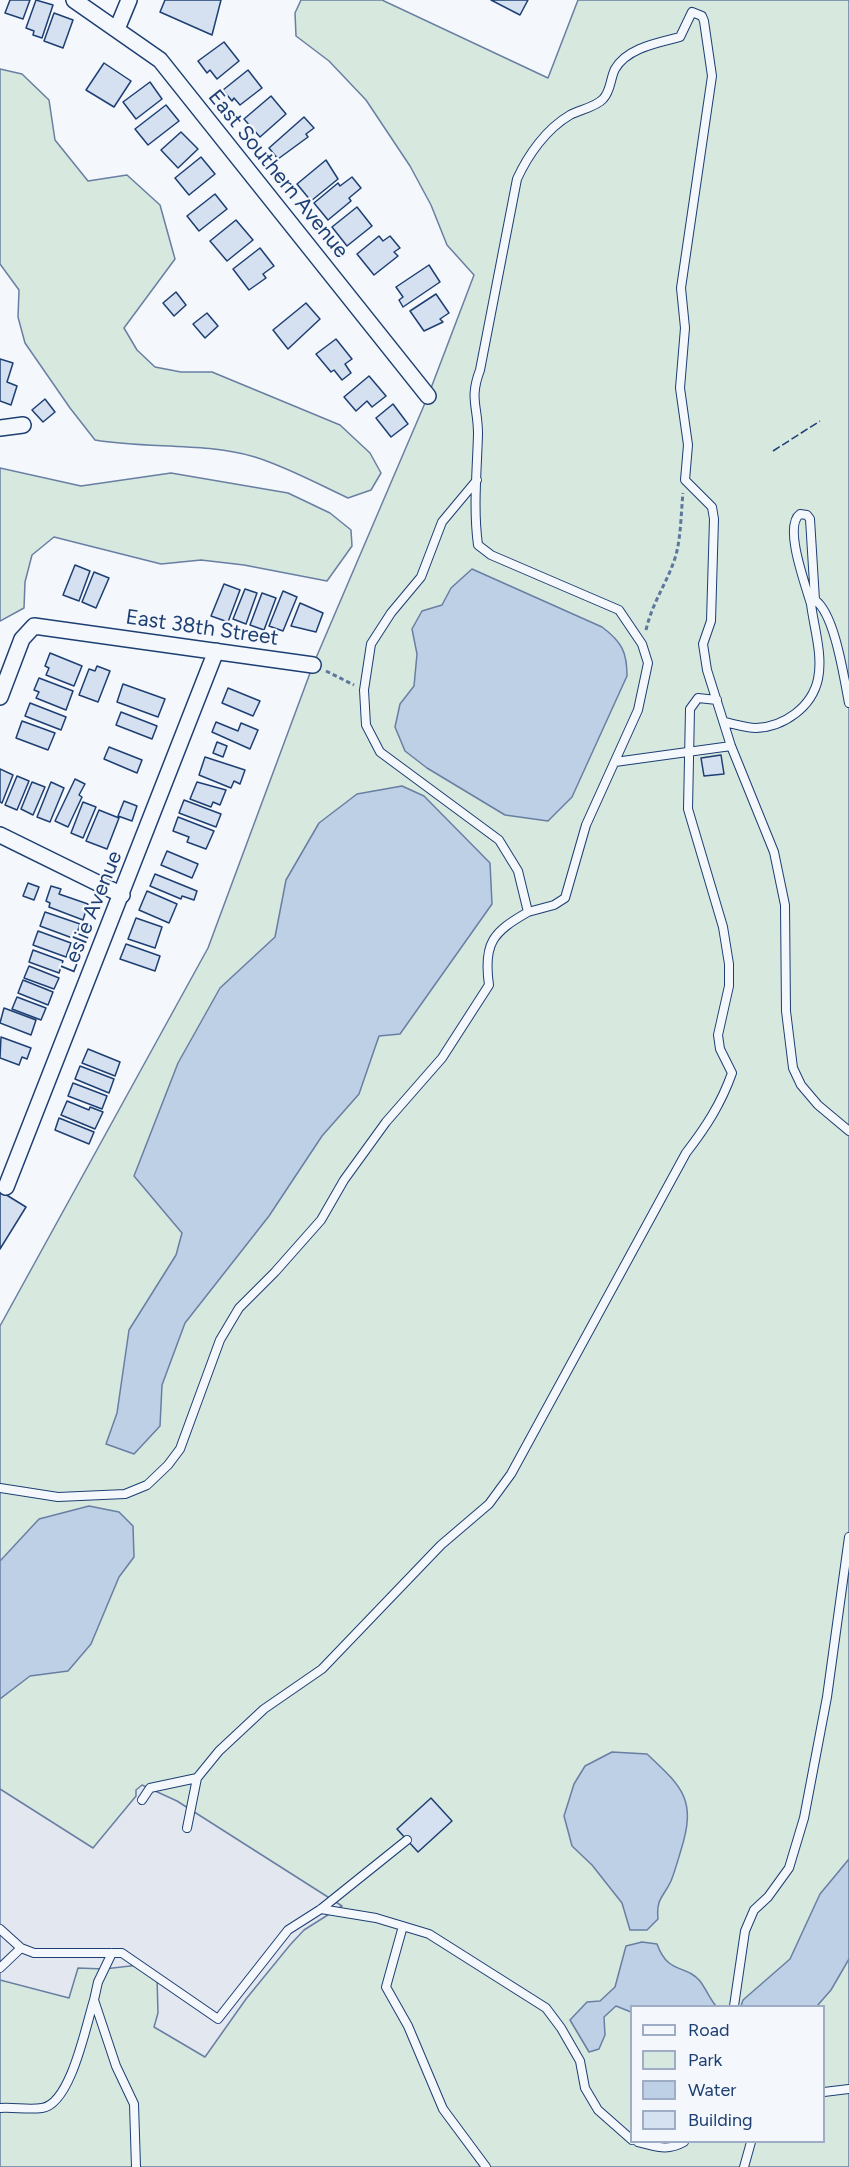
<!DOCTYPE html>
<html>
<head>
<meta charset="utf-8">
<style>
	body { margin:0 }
	#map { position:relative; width:849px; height:2167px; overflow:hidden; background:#f4f7fb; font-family:Figtree,sans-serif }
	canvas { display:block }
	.legend { position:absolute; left:630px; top:2005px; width:195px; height:138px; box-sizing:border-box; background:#f4f7fb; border:2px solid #9eadc5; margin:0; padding:8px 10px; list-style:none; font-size:18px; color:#1d3f73 }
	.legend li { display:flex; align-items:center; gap:12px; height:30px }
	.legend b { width:30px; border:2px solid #9eadc5 }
</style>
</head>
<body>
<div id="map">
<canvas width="849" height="2167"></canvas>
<ul class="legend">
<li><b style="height:8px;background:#f4f7fb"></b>Road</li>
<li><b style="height:16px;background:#d7e8df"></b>Park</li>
<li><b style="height:16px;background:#bed0e5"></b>Water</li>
<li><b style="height:16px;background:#d5e0f0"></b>Building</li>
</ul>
</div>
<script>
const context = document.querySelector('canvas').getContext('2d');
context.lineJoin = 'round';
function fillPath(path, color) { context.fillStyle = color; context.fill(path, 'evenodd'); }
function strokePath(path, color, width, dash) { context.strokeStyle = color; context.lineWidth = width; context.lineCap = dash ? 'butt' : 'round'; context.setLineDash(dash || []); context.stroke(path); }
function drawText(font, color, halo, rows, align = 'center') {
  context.font = font + ' Figtree,sans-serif'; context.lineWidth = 4.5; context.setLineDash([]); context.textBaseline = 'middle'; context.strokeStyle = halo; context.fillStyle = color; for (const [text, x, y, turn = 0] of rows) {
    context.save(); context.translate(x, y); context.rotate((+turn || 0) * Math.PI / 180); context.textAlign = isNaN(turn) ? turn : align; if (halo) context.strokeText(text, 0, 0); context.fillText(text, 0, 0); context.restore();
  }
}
const green = new Path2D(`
	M 301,0 L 382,0 L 548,78 L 578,0 L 849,0 L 849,2167 L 0,2167 L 0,1326 L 208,948 L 313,665 L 428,396 L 474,275 L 447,245 L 431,205 L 410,166 L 366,100 L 329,61 L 296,36 L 295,13 ZM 632,2006 L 824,2006 L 824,2142 L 632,2142 Z
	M 0,69 L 22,74 L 49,100 L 55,140 L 88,181 L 127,175 L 160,205 L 175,259 L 124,328 L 137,350 L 155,367 L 181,372 L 212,372 L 340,425 L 370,453 L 381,473 L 371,490 L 348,498 C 318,484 287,467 255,457 C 204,442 147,449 95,440 L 70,408 L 25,343 L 18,317 L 19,290 L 0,264 Z
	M 0,468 L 81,486 L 171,473 L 288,493 L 330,513 L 351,530 L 352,546 L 327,581 L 244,565 L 201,560 L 161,564 L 54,537 L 32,555 L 25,582 L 24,608 L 0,621 Z`);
const parking = new Path2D(`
	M 142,1785 L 177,1801 L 342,1906 L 304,1930 L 290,1945 L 246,1999 L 205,2057 L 154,2027 L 158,2013 L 157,1977 L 139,1965 L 104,1969 L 78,1968 L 69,1998 L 0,1980 L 0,1789 L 93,1848 L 136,1796 L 136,1790 Z`);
const water = new Path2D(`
	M 472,569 L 602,627 C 622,642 627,652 627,676 L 572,797 L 548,821 L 505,815 L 427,768 L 405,751 L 395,727 L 400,704 L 414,686 L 417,654 L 412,629 L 422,611 L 442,605 L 451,588 Z
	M 402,786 L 424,796 L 490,863 L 492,904 L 400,1034 L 379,1036 L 359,1094 L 322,1136 L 269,1216 L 185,1323 L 162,1385 L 160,1426 L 134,1454 L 106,1444 L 117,1413 L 129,1330 L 176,1255 L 182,1233 L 134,1176 L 178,1063 L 220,988 L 275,937 L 286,880 L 319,823 L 357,794 Z
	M 89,1506 L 119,1512 L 133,1526 L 134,1557 L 119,1577 L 91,1644 L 68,1671 L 30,1676 L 0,1699 L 0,1561 L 39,1519 Z
	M 612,1752 L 647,1754 C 682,1787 697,1799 681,1850 C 678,1860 675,1871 671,1881 C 663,1898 656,1898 658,1919 L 647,1930 L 630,1930 L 622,1903 L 592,1865 L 572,1846 L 564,1816 L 574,1784 L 585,1766 Z
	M 849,1859 L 849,1959 L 831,1990 L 817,2006 L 741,2006 L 743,2000 L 790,1959 L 820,1894 Z
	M 642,1942 L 657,1944 C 668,1975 686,1964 700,1981 C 706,1989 710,1999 716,2006 L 632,2006 L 631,2012 L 616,2006 L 604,2017 L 605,2035 L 599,2049 L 589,2052 L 570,2020 L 587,2002 L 600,2001 L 615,1987 L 626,1946 Z`);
const building = new Path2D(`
	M 10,0 L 30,0 L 23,19 L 5,13 Z
	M 36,0 L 53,5 L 42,38 L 33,35 L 34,31 L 26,28 Z
	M 165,0 L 221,0 L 212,35 L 160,12 Z
	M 491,0 L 528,0 L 520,15 Z
	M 54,13 L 73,20 L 63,48 L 44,41 Z
	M 224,42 L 239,61 L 217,79 L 210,70 L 207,73 L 198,61 Z
	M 104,63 L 131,81 L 114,107 L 86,90 Z
	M 248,70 L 262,88 L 240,105 L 234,98 L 232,101 L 223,90 Z
	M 150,82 L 162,99 L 136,119 L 123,102 Z
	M 271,96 L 286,114 L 260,137 L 244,119 Z
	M 166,105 L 179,121 L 148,145 L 135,129 Z
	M 304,117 L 314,128 L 306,134 L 308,137 L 278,159 L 269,148 Z
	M 181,132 L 198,149 L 178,168 L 161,150 Z
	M 201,157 L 215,174 L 189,195 L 175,178 Z
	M 326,160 L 338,179 L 311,201 L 297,184 Z
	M 352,177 L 361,188 L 349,198 L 351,201 L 328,220 L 314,203 L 338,183 L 340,186 Z
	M 215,194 L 227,209 L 199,231 L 187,216 Z
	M 357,207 L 372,226 L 347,246 L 332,227 Z
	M 236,220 L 253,240 L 227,261 L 210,241 Z
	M 379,236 L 383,241 L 390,236 L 400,248 L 394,252 L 398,256 L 374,275 L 357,254 Z
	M 260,248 L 274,266 L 263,274 L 266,278 L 249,290 L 233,269 Z
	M 429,265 L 440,282 L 403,307 L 399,300 L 403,297 L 396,287 Z
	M 176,292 L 186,305 L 174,316 L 163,303 Z
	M 436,294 L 449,313 L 440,319 L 443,322 L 424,331 L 410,311 Z
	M 306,303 L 320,319 L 288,349 L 273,330 Z
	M 207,313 L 218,326 L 205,338 L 193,324 Z
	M 336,339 L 352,359 L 345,364 L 351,373 L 342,380 L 334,370 L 331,372 L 316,354 Z
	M 0,359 L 13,363 L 7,382 L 17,386 L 11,405 L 0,401 Z
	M 369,376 L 386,396 L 372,407 L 367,401 L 356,411 L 344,397 Z
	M 45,399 L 55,412 L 43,422 L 32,410 Z
	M 393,404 L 408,424 L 391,437 L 376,418 Z
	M 75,565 L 90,571 L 79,601 L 63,595 Z
	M 94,572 L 109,578 L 96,608 L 82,602 Z
	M 224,584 L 240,590 L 228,622 L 211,616 Z
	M 245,589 L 257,593 L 246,624 L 233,619 Z
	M 283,591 L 297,597 L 283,631 L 269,626 Z
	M 262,593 L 276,598 L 264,630 L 250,625 Z
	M 300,603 L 323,613 L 316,632 L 291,626 Z
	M 50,653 L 82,666 L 74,686 L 46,675 L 49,668 L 45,666 Z
	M 97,666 L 110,671 L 98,702 L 79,695 L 89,669 L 95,671 Z
	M 39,678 L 73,691 L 66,710 L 36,698 L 39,692 L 34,690 Z
	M 123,684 L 165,699 L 158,717 L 117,702 Z
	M 228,688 L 260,701 L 253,716 L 222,703 Z
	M 30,703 L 66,717 L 61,730 L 25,716 Z
	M 121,712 L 157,726 L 152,739 L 116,725 Z
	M 22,721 L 55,733 L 48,750 L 16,738 Z
	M 216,722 L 238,731 L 241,723 L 258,730 L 250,749 L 212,732 Z
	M 217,742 L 227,746 L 223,757 L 213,753 Z
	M 109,747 L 142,760 L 137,773 L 104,759 Z
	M 721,755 L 724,774 L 704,776 L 701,758 Z
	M 205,757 L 245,770 L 240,784 L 234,781 L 231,788 L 199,775 Z
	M 0,769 L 13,775 L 2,803 L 0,802 Z
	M 17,776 L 29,781 L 17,810 L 5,805 Z
	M 75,779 L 85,784 L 79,795 L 82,797 L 68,827 L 55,821 Z
	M 32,782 L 45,787 L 33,815 L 21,809 Z
	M 51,782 L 64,788 L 50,822 L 37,817 Z
	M 197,782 L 226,790 L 220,805 L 213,802 L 211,807 L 190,799 Z
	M 184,800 L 221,814 L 216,827 L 179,813 Z
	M 124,801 L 137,806 L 132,821 L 118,816 Z
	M 83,802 L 96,807 L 83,838 L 71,833 Z
	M 99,810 L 119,818 L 107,849 L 86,841 Z
	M 178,817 L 214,831 L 206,849 L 187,842 L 189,837 L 173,831 Z
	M 167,851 L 198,864 L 192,878 L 161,865 Z
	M 155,874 L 197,891 L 194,900 L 182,896 L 181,899 L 150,886 Z
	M 28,883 L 39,887 L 34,900 L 23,896 Z
	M 51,886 L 61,889 L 59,894 L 88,904 L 83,920 L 49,907 L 50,903 L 46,901 Z
	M 147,891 L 177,904 L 169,923 L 139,910 Z
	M 45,912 L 80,924 L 75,939 L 40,926 Z
	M 136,918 L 162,927 L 155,948 L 128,939 Z
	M 38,931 L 71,943 L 66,957 L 33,945 Z
	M 126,944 L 160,956 L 155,971 L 120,959 Z
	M 33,950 L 63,961 L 59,973 L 29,962 Z
	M 29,966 L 59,978 L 54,989 L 24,978 Z
	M 23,980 L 53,992 L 48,1005 L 18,993 Z
	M 17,997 L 46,1008 L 41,1020 L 12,1009 Z
	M 4,1008 L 36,1020 L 31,1035 L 0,1023 Z
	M 1,1037 L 31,1048 L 27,1059 L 22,1057 L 19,1065 L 0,1058 Z
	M 88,1049 L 120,1062 L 115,1076 L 82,1063 Z
	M 80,1066 L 114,1079 L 109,1093 L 75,1079 Z
	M 73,1083 L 107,1096 L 102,1109 L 68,1096 Z
	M 67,1101 L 89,1110 L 90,1107 L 103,1112 L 95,1129 L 61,1115 Z
	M 59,1118 L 94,1132 L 89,1144 L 55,1130 Z
	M 0,1191 L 26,1207 L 0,1249 Z
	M 431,1798 L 452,1821 L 418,1852 L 397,1829 Z`);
const path = new Path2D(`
	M 646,630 C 653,600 668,582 676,555 C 681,536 681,513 683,493
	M 326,671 L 354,685`);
const service = new Path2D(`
	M 811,604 C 806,586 783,526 800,514 L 807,515 L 810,519 L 815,600
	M 724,722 C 734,724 746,728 756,728 C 784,727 812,707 818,679 C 823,655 814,628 811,604 L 815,600 C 835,614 844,678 849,703
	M 615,762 L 731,746
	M 528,912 L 554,905 L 565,898 L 586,825 L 638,710 L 648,663 L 642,644 L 619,610 L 491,555 L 478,545 C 473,508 477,471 478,434 C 478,406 469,399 480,370 L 517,179 C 528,155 546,129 570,115 C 579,110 596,107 603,99 C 611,91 610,79 615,69 C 627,48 657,43 680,37 L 692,12 L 702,16 L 704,21 L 712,76 L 681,288 L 685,328 L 680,388 L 688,445 L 685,480 L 712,507 L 714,519 L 711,621 L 703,644 L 707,670 L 731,746 L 774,852 L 785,905 L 786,1011 L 793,1068 L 801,1085 L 818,1105 L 849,1131
	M 0,1488 L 58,1497 L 125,1494 L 147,1485 L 168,1465 L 180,1449 L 220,1340 L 239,1308 L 275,1272 L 321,1220 L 344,1180 L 386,1122 L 442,1058 L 489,985 C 483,943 493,932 528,912 L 518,871 L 499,840 L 380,752 L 366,725 L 364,690 L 371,644 L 391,613 L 421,577 L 442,522 L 477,480
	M 142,1800 L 150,1788 L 197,1778 L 219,1751 L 264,1709 L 322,1669 L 441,1545 L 489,1504 L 511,1474 L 686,1153 C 706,1127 721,1104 732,1073 L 720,1049 L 718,1035 L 729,986 L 729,964 L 723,927 L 688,809 L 690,709 L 698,698 L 717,700
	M 187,1828 L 197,1778
	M 321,1909 L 376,1918 L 429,1934 L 546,2008 L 561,2028 L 580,2061 L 585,2088 L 598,2110 L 632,2140
	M 403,1926 L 386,1987 L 408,2026 L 443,2109 L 486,2167
	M 0,1929 L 21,1948 L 34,1953 L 122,1953 L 218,2019 L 288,1930 L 321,1909 L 407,1840
	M 112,1953 L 98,1982 L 94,2000 L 116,2066 L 134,2104 L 136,2167
	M 0,1968 L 21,1948
	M 734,2006 L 745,1931 L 754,1910 L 768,1897 L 789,1868 L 804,1818 L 827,1697 L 849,1537
	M 824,2092 L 849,2089
	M 0,2108 C 14,2107 28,2110 42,2108 C 71,2104 86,2025 94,2000
	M 638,2142 C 656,2146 666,2152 684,2142
	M 744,2167 L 751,2142`);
const minor = new Path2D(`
	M 74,0 L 160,60 L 428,396
	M 117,29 L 129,0
	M 0,428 L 23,425
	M 0,697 L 22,639 L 34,626 L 313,665
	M 0,835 L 122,895
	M 6,1187 L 216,651`);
const fence = new Path2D(`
	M 773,451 L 820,421`);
const streetNames = [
	["East Southern Avenue",278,174,51],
	["East 38th Street",202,628,8],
	["Leslie Avenue",92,912,-68]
];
fillPath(green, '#d7e8df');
strokePath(green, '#687fa3', 1.5);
fillPath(parking, '#e3e8f0');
strokePath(parking, '#687fa3', 1.5);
fillPath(water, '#bed0e5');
strokePath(water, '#687fa3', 1.5);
fillPath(building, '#d5e0f0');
strokePath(building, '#1d3f73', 1.5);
strokePath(service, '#1d3f73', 10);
strokePath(minor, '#1d3f73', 18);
strokePath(path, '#5e769c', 3, [4.5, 3]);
strokePath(service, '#f4f7fb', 8);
strokePath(minor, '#f4f7fb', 15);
strokePath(fence, '#1d3f73', 1.5, [8, 3]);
drawText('21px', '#1d3f73', '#f4f7fb', streetNames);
</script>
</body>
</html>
